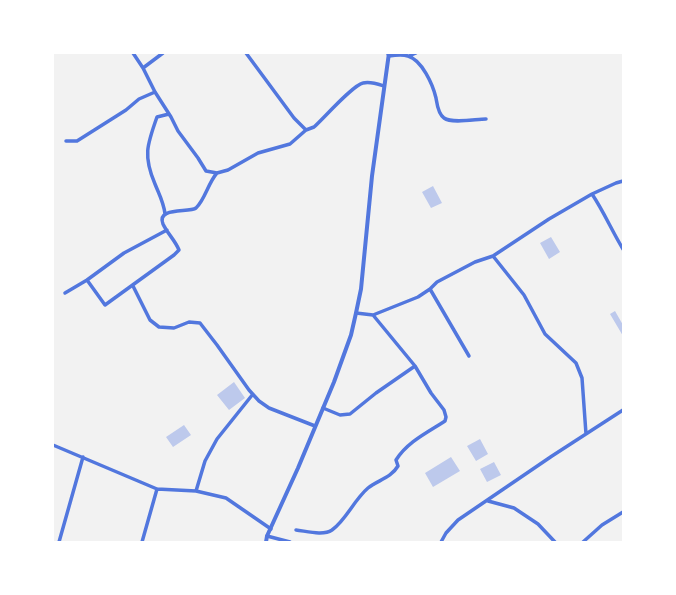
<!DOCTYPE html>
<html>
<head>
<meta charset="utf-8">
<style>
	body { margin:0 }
	#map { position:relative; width:676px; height:595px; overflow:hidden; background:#f2f2f2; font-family:"Nunito Sans",sans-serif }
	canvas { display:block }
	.frame { position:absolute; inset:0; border:54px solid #fff; pointer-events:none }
</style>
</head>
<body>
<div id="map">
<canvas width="676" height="595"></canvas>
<div class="frame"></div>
</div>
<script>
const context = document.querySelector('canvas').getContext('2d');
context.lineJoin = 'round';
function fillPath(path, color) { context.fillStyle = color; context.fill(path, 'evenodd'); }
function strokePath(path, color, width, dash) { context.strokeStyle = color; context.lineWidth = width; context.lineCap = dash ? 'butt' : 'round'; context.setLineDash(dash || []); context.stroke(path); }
const building = new Path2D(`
	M 433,186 L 442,203 L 431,208 L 422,192 Z
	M 551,237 L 560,252 L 549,259 L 540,243 Z
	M 615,311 L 623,325 L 623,336 L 610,314 Z
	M 234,382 L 245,398 L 229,410 L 217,395 Z
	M 184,425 L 191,435 L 173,447 L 166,437 Z
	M 480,439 L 488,454 L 476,461 L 467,446 Z
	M 451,457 L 460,471 L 433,487 L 425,473 Z
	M 494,462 L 501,475 L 487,482 L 480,469 Z`);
const minor = new Path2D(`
	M 133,53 L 143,68
	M 163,53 L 143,68 L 155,92 L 171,117 L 178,131 L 198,158 L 206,171 L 217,173 L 228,170 L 258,153 L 290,144 L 306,130
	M 246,53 L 294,118 L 306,130 L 314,127 C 324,118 353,85 363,83 C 370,81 378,84 384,86
	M 388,54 L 389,56 C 395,55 402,54 408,56 C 422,60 433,85 436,98 C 437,104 438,114 444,118 C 452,124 476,119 486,119
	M 409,56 L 416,53
	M 66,141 L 77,141 L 126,110 L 139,99 L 155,92
	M 592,194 L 616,183 L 623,181
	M 165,214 C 164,203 159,194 155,184 C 143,156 147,145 157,117 L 169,114
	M 493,256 L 524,295 L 545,334 L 576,363 L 582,378 L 586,434
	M 87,280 L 105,305 L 174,255 L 179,250 C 175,240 167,233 163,224 C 156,207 189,213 196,208 C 205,200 208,183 217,173
	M 133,286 L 150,320 L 159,327 L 174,328 L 189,322 L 200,323 L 217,345 L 249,390 L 259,401 L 269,408 L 315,426
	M 430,289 L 469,356
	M 65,293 L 87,280 L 124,253 L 167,230
	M 356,313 L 373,315 L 418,297 L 430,289 L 437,282 L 475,262 L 493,256 L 549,219 L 592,194 C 604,212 612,231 623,249
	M 323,408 L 340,415 L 350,414 L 376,393 L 415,366 L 373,315
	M 53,445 L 157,489 L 196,491 L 226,498 L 271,529
	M 196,491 L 205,461 L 217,439 L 253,394
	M 488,501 L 514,508 L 538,524 L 555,542
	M 296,530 C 306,531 323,536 332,530 C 346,520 354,500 368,488 C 378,480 391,478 398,466 L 396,460 C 407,442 428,432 445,421 L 446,417 L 444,410 L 431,393 L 415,366
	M 267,536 L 290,542
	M 59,542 L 83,457
	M 142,542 L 157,489
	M 441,542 L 446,533 L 458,520 L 552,456 L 623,410
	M 583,542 L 602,525 L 623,512`);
const tertiary = new Path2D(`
	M 266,542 L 267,536 L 298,468 L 334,382 L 351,335 L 356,313 L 361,289 L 372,176 L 389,53`);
fillPath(building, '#bdc9ec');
strokePath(minor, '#5277de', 3.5);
strokePath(tertiary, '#5277de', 4);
</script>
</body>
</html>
